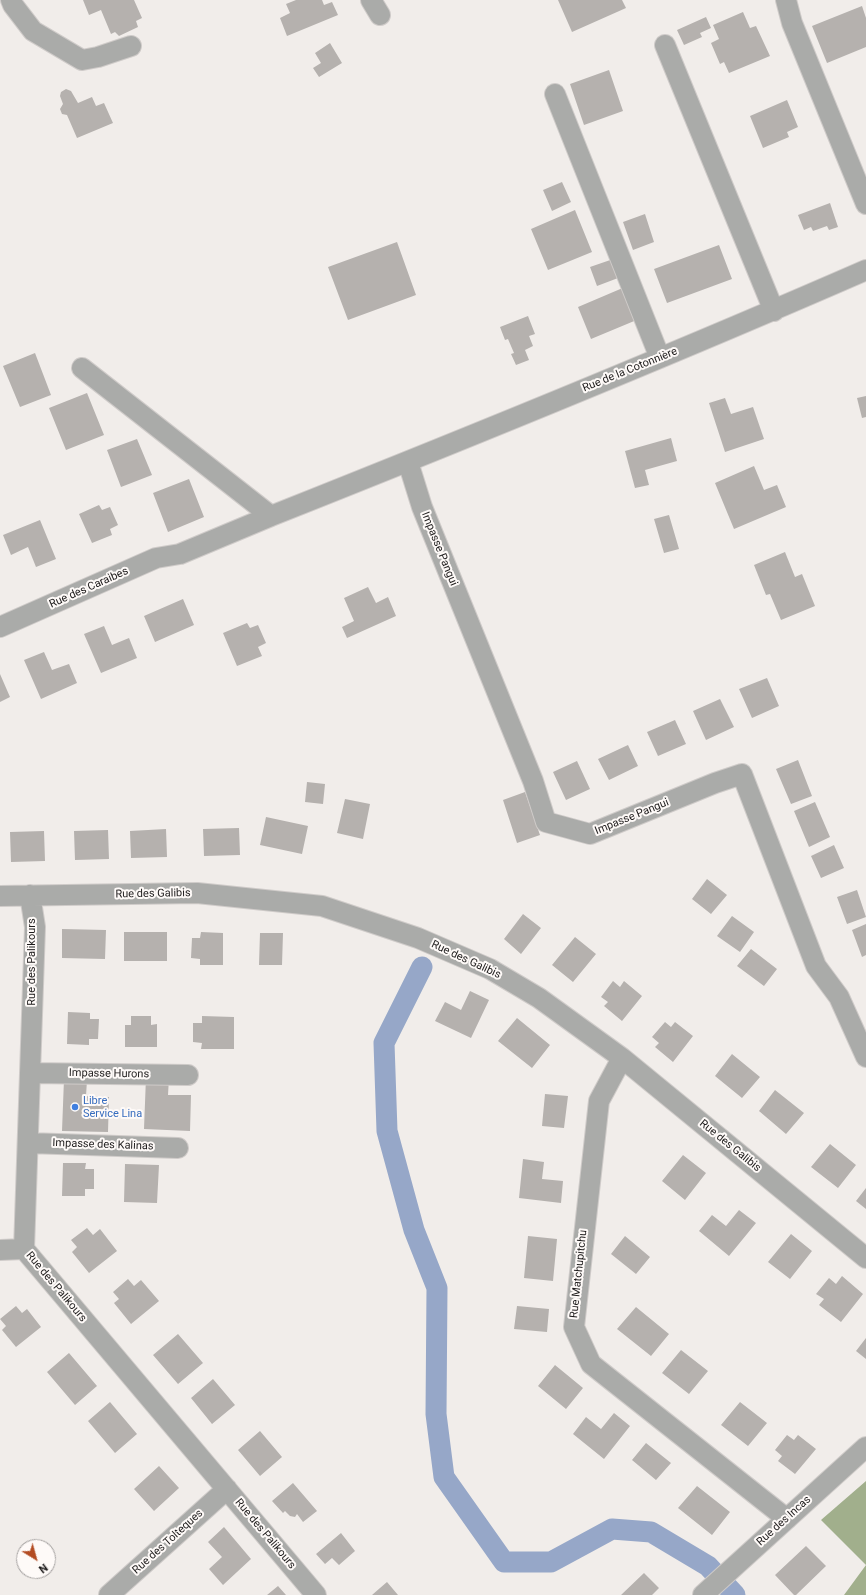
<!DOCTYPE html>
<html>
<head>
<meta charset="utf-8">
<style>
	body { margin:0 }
	#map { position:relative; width:866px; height:1595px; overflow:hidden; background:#f1edea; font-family:Roboto,sans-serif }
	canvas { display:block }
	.north { position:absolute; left:16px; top:1539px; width:40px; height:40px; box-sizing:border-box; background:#fefaf8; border:1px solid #a4a1a0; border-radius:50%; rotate:143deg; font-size:11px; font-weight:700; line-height:16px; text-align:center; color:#1d1b1b }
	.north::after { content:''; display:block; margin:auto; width:14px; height:18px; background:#b34c23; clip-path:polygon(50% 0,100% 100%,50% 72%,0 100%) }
</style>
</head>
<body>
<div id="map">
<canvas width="866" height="1595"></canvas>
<div class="north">N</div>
</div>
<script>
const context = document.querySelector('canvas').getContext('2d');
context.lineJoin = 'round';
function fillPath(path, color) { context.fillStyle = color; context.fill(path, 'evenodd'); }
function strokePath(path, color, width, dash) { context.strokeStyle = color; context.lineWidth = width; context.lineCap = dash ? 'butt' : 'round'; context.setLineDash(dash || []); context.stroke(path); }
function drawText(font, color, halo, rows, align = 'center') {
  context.font = font + ' Roboto,sans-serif'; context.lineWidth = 4; context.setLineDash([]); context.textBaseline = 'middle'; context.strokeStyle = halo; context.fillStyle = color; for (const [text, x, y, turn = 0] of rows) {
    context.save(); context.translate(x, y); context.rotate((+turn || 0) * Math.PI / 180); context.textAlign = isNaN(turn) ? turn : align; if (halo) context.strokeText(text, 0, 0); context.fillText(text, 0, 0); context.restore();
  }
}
const forest = new Path2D(`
	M 866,1481 L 866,1595 L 844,1595 L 866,1565 L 821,1520 Z`);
const canal = new Path2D(`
	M 422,967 L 384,1043 L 387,1131 L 414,1230 L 437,1288 L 436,1414 L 444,1477 L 504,1562 L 551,1562 L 612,1529 L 651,1532 L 708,1566 L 735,1595`);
const building = new Path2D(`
	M 83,0 L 134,0 L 142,18 L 136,21 L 138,27 L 119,36 L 115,32 L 111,34 L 101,10 L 89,15 Z
	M 296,0 L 322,0 L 324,5 L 332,2 L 338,15 L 287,36 L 280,18 L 290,13 L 286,4 Z
	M 558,0 L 622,0 L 626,8 L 572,32 Z
	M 862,6 L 866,18 L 866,47 L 827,63 L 812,26 Z
	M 743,12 L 750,28 L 756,26 L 770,56 L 729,73 L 724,62 L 720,64 L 711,43 L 719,39 L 713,25 Z
	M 706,17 L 711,28 L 700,33 L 702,37 L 684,45 L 677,30 Z
	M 330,43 L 342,63 L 319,77 L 313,68 L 321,63 L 315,53 Z
	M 609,70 L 623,111 L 584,125 L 570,84 Z
	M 66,89 L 71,91 L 78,103 L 92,97 L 96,106 L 104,103 L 113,123 L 77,138 L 67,115 L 62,114 L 60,109 L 63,104 L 60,96 L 61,92 Z
	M 787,100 L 798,127 L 787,132 L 789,137 L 763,148 L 750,116 Z
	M 562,182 L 571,202 L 552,211 L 543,190 Z
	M 830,203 L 838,227 L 829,230 L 827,226 L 813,231 L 811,227 L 804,230 L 798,215 Z
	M 575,210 L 592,252 L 548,270 L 531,229 Z
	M 645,214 L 654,242 L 633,250 L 623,222 Z
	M 397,242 L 416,295 L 348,320 L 328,267 Z
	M 719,245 L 732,279 L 667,303 L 654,269 Z
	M 619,257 L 626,275 L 597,286 L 590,267 Z
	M 625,287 L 639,319 L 591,339 L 578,307 Z
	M 528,316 L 535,334 L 529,336 L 533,346 L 525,350 L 529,360 L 516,365 L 511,354 L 514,353 L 508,339 L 505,340 L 500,327 Z
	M 35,353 L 51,395 L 20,407 L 3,366 Z
	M 87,393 L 104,435 L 66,450 L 49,408 Z
	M 866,396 L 866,417 L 862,418 L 857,398 Z
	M 725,398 L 731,414 L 753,407 L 764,439 L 725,452 L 709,403 Z
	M 671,438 L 677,461 L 645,470 L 649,485 L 635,488 L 625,451 Z
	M 137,439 L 152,475 L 121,487 L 107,450 Z
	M 754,466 L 764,490 L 777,485 L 786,507 L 734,529 L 715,483 Z
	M 189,479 L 204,517 L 168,532 L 153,493 Z
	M 99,505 L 102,510 L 110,507 L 118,525 L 110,529 L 112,535 L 92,543 L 79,514 Z
	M 669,515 L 679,549 L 664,553 L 654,519 Z
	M 40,520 L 56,559 L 36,567 L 28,547 L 11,555 L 3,535 Z
	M 785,552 L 795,577 L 802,574 L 815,606 L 781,620 L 770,594 L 766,595 L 754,565 Z
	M 368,587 L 376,603 L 388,597 L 396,616 L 347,638 L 342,627 L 354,621 L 344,598 Z
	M 183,599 L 194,625 L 155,642 L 144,616 Z
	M 247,623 L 250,628 L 258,625 L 266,643 L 258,647 L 262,656 L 237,666 L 223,633 Z
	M 104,626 L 112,645 L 129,638 L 137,658 L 101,673 L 84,634 Z
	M 44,652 L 52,670 L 69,664 L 77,683 L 41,699 L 24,660 Z
	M 0,674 L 10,697 L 0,702 Z
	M 767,678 L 779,706 L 752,718 L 739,689 Z
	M 720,699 L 734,727 L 706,740 L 693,711 Z
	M 675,720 L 686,744 L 658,756 L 647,732 Z
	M 628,745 L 638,766 L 609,780 L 598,759 Z
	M 798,760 L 812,796 L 791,804 L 776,769 Z
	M 577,761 L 590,789 L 566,800 L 553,772 Z
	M 307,782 L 325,784 L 323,804 L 305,802 Z
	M 525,792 L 540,835 L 517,843 L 503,800 Z
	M 345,799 L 370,804 L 363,839 L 337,833 Z
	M 815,802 L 830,837 L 809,847 L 794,811 Z
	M 266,817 L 308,826 L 302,854 L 260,845 Z
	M 239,828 L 240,855 L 204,856 L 203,829 Z
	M 166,829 L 167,857 L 131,858 L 130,831 Z
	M 108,830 L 109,859 L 75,860 L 74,831 Z
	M 44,831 L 45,861 L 11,862 L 10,832 Z
	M 834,845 L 844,868 L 821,878 L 811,856 Z
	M 707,879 L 727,895 L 711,914 L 692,899 Z
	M 857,890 L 866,917 L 847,924 L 837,897 Z
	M 523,914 L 541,928 L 521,954 L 504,939 Z
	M 732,916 L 754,932 L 740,952 L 717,936 Z
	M 866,924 L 866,955 L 862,957 L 852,930 Z
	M 62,929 L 106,930 L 105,959 L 62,958 Z
	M 124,932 L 167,932 L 167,961 L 124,961 Z
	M 201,932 L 223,933 L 223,965 L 200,965 L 200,959 L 191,958 L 192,938 L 200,938 Z
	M 260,933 L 283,933 L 282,965 L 259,965 Z
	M 575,937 L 596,954 L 573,982 L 552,965 Z
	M 751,949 L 777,969 L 764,986 L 737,966 Z
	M 613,981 L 620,987 L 624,981 L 642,996 L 622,1021 L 604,1006 L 608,1002 L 601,997 Z
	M 470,991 L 489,1000 L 471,1038 L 435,1021 L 445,1002 L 461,1010 Z
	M 68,1012 L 90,1013 L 90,1019 L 99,1019 L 98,1039 L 89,1039 L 89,1045 L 67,1044 Z
	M 131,1016 L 151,1016 L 151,1025 L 157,1024 L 157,1047 L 125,1047 L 125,1025 L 131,1025 Z
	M 202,1016 L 234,1017 L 234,1049 L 201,1049 L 202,1043 L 193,1042 L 193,1023 L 202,1023 Z
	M 517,1018 L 550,1045 L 532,1068 L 498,1041 Z
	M 665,1022 L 671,1027 L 675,1022 L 693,1036 L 673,1062 L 655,1047 L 659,1043 L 652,1037 Z
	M 732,1054 L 760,1077 L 742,1098 L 715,1076 Z
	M 146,1077 L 169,1078 L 168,1095 L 191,1095 L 190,1131 L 144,1129 Z
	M 64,1079 L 87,1080 L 86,1096 L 109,1097 L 108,1132 L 62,1131 Z
	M 775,1090 L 804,1113 L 786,1134 L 759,1111 Z
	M 545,1094 L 568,1096 L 564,1128 L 542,1126 Z
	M 830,1144 L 856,1165 L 838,1188 L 811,1167 Z
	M 683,1155 L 706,1173 L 685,1200 L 662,1181 Z
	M 523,1159 L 544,1162 L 542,1179 L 563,1181 L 561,1203 L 519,1198 Z
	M 63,1163 L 86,1163 L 85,1169 L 94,1169 L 94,1189 L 85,1189 L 85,1196 L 62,1196 Z
	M 125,1164 L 159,1165 L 157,1203 L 124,1202 Z
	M 866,1188 L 866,1209 L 856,1201 Z
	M 739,1210 L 756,1223 L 729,1256 L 699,1231 L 712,1215 L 726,1226 Z
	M 87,1228 L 93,1235 L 100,1229 L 117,1251 L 89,1273 L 72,1252 L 77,1247 L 71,1240 Z
	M 791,1234 L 812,1251 L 790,1279 L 768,1262 Z
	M 528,1236 L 557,1239 L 553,1281 L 524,1278 Z
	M 625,1236 L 650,1257 L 636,1274 L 611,1254 Z
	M 842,1276 L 863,1294 L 841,1322 L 819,1305 L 824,1299 L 816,1294 L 829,1278 L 836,1284 Z
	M 128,1279 L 134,1286 L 141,1280 L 159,1301 L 131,1324 L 114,1303 L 119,1299 L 113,1292 Z
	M 16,1306 L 22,1313 L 27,1309 L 41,1327 L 16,1347 L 2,1330 L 6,1326 L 0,1319 Z
	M 517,1306 L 549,1309 L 547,1332 L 514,1329 Z
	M 636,1307 L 669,1334 L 651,1356 L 617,1329 Z
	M 178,1334 L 203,1363 L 178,1384 L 153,1355 Z
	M 866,1338 L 866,1359 L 856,1351 Z
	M 681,1350 L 708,1371 L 689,1394 L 662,1373 Z
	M 69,1353 L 97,1386 L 75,1405 L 47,1372 Z
	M 555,1365 L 583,1388 L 566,1409 L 538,1386 Z
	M 213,1379 L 235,1405 L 212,1424 L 191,1398 Z
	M 110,1402 L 137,1434 L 115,1453 L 88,1421 Z
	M 740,1402 L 767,1423 L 748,1446 L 721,1425 Z
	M 614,1413 L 630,1426 L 604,1459 L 573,1434 L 586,1417 L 601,1429 Z
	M 260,1431 L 282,1457 L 260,1476 L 238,1450 Z
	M 787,1435 L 794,1440 L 798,1435 L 816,1449 L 795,1474 L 778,1461 L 782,1456 L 775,1450 Z
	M 646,1443 L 671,1463 L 656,1480 L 632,1460 Z
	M 159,1466 L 179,1488 L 154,1511 L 134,1489 Z
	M 293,1483 L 317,1511 L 303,1522 L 297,1514 L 295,1517 L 290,1516 L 285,1511 L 283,1513 L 272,1501 Z
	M 697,1486 L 730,1512 L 712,1535 L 678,1508 Z
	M 224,1527 L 251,1559 L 223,1585 L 209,1569 L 222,1557 L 208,1542 Z
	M 341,1533 L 355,1551 L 339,1565 L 332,1558 L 325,1564 L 316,1554 Z
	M 806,1546 L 826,1566 L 796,1595 L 794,1595 L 775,1575 Z
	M 644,1573 L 659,1588 L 652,1595 L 621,1595 Z
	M 387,1582 L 398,1595 L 372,1595 L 380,1588 Z
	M 278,1586 L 286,1595 L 267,1595 Z`);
const minor = new Path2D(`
	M 11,0 L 13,5 L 33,31 L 82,60 L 98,57 L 131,46
	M 371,0 L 380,15
	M 786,0 L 792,23 L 866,204
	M 665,45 L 774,311
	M 555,94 L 660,358
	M 82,368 L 271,516 C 470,437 669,356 866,270
	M 408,462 L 422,507 L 533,781 L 546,822 L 590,834 L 715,783 L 742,774 L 816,966 L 839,997 L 866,1057
	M 0,627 L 156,558 L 180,554 L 271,516
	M 30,895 L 35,927 L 24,1249 L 316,1595
	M 0,896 L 197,893 L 322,906 L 418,938 L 490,969 L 539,998 L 622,1058 L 866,1258
	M 622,1058 L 599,1101 L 574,1327 L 591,1364 L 787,1519
	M 30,1073 L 188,1075
	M 28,1143 L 178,1148
	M 0,1250 L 24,1249
	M 109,1595 L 227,1489
	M 703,1595 L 866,1447`);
const markers = [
	[75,1107,4,"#3f7fe0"]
];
const streetNames = [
	["Rue de la Cotonnière",630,370,-22],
	["Impasse Pangui",439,549,68],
	["Rue des Caraibes",89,588,-24],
	["Impasse Pangui",632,817,-22],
	["Rue des Galibis",153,894,-1],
	["Rue des Galibis",466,960,25],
	["Rue des Palikours",32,962,-90],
	["Impasse Hurons",109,1074,1],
	["Impasse des Kalinas",103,1145,2],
	["Rue des Galibis",730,1146,39],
	["Rue Matchupitchu",579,1274,-84],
	["Rue des Palikours",56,1287,50],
	["Rue des Incas",784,1521,-42],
	["Rue des Palikours",265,1534,50],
	["Rue des Tolteques",168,1542,-42]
];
const shopNames = [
	["Libre",83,1101],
	["Service Lina",83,1114]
];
fillPath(forest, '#a1af8c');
strokePath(canal, '#96a7c8', 21);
fillPath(building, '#b5b1ae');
strokePath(minor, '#cfcbc9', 22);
strokePath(minor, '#aaaba9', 20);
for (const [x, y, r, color] of markers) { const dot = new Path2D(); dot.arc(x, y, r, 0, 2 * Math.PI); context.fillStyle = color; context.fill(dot); strokePath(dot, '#fefaf8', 1.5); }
drawText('11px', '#1d1b1b', '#fefaf8', streetNames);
drawText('11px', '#366cbe', '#fefaf8', shopNames, 'left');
</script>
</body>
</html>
